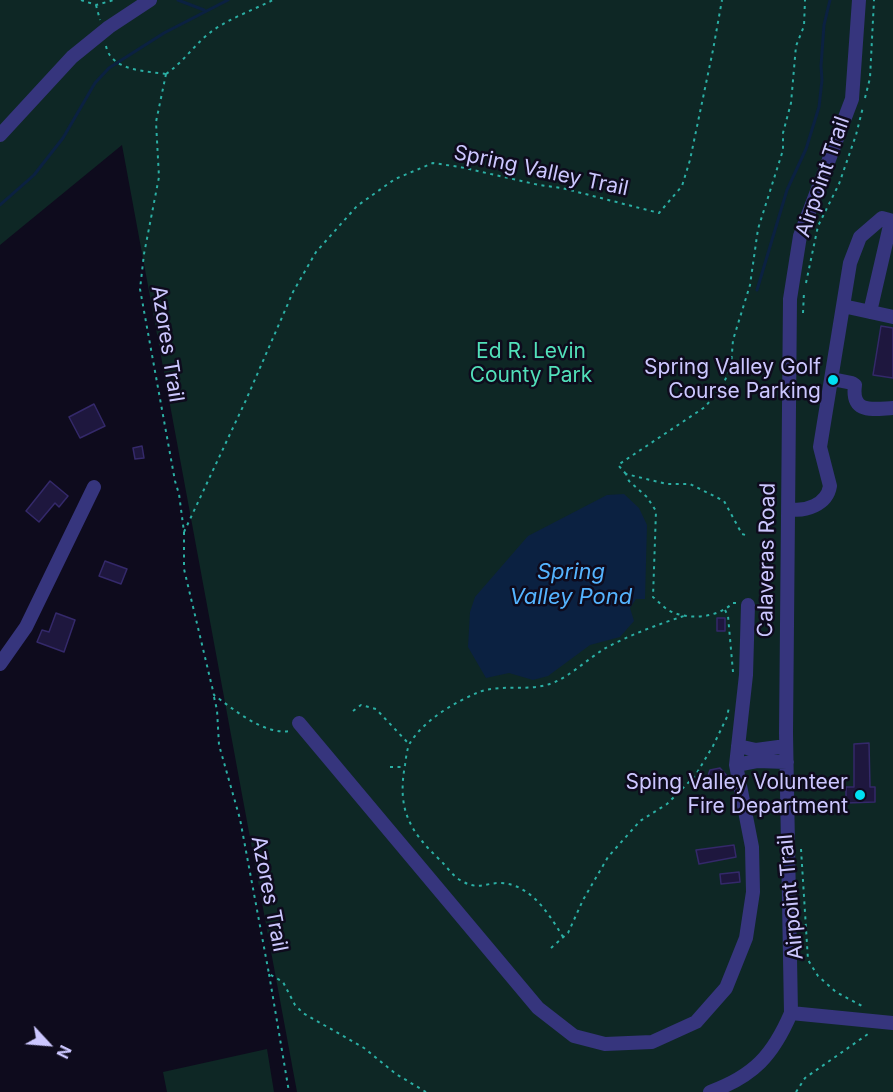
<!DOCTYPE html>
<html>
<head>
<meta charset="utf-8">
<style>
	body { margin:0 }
	#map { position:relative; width:893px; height:1092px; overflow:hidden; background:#0e0b1d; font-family:Inter,sans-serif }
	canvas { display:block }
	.north { position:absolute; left:18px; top:1014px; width:60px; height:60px; -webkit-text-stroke:4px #0e0b1d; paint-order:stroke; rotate:116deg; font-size:16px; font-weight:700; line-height:24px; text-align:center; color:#ccc7ff }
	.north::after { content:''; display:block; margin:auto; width:21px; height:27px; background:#ccc7ff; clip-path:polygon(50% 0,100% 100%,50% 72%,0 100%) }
</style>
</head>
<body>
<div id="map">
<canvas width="893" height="1092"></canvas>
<div class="north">N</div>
</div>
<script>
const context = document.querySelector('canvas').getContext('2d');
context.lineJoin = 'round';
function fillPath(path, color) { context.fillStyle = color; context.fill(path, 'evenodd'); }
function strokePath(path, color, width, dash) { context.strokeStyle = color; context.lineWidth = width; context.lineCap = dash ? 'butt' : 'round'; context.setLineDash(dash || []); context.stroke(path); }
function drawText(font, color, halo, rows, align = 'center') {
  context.font = font + ' Inter,sans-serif'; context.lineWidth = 5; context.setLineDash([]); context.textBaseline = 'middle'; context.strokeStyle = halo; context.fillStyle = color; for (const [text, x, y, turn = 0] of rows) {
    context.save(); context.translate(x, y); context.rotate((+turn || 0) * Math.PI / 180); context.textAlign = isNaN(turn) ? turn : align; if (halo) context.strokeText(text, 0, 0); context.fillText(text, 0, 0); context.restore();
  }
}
const green = new Path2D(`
	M 0,0 L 893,0 L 893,1092 L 297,1092 L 122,145 L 0,245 Z
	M 267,1049 L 274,1092 L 167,1092 L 163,1072 Z`);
const water = new Path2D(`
	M 624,494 L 639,508 L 647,525 L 645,599 L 636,599 L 630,608 L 634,621 L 620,637 L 590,645 L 548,676 L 533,680 L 509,673 L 486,678 L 468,647 L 470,612 L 475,597 L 528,536 L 607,495 Z`);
const stream = new Path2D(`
	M 178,0 L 204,10
	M 0,205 L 34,175 L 63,138 L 95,83 L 109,68 L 164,33 L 228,0
	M 757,290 L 787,190 L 806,149 L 819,107 L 822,80 L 821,66 L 824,25 L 830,0`);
const building = new Path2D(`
	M 881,326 L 893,328 L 893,378 L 873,375 Z
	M 94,404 L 105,426 L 80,438 L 69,417 Z
	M 142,446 L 144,458 L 135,459 L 133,448 Z
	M 50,481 L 68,496 L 59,507 L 55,503 L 39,522 L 26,511 Z
	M 105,561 L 127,569 L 121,584 L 99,576 Z
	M 56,613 L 75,620 L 64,652 L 37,642 L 42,630 L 49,632 Z
	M 717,618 L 725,618 L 725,631 L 717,631 Z
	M 869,743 L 870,787 L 875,787 L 875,802 L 846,803 L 846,787 L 854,787 L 854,744 Z
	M 720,768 L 727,776 L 724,786 L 714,790 L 706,781 L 710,770 Z
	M 734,845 L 736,857 L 699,864 L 696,850 Z
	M 739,872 L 740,882 L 721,884 L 720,874 Z`);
const path = new Path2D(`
	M 81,0 L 96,5 L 114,0
	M 96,5 L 100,20
	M 106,46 C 111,71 146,71 166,74
	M 166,74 L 156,122 L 159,177 L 144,254 L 140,289 L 175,481 L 179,494 L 184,532 L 184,569 L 214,695 C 233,709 264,735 289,731
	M 166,74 C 183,62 192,48 207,35 C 225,20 251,11 273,0
	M 865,98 L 870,78 L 874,0
	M 806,283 L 818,226 L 839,184 L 856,135 L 863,107
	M 803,313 L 804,292
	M 626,474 L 618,465 L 705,407 L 723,385 L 731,366 L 733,340 L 750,285 L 758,229 L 783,150 L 783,133 L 791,103 L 796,46 L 804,26 L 805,0
	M 184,532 L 246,400 L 293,292 L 316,252 L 357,206 L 395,179 L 433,163 L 460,167 L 539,185 L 562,188 L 659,213 L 682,186 L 690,160 L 713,50 L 722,0
	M 736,603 L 733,603 C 717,618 688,621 668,610 C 663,607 658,601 653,597 L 656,511 L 647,497 L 629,481 L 626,474 L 667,484 L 690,484 L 724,501 L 742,534 L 749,536
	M 725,610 L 728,616 L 733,672
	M 214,697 L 217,710 L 219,745 L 240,819 L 269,974 L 283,982 L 295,1005 L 303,1013 L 364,1048 L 396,1074 L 426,1092
	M 353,711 L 361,705 L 376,709 L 409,744
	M 390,767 L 405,767
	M 801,849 L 808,960 L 818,976 L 836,992 L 862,1006 L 863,1009
	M 563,937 C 549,914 531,884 500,883 C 484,883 478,891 460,880 C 453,876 447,867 441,861 C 409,831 397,809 405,765 C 406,758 407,748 410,743 C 424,720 455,702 479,692 C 504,683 530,693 555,682 C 571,675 588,659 604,649 C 627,636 659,624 684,616
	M 551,948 L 568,933 L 583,900 L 608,857 L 640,821 L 667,804 L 695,776 L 713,746 L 727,717 L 729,707
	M 269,974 L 289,1092
	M 796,1092 L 805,1078 L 868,1034 L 868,1031`);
const minor = new Path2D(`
	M 0,135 L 72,57 L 109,27 L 150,0
	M 843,306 L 893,317
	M 870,312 L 891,221
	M 832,379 L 852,383 L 855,385 C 851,414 872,409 893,408
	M 789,509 C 805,512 827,505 830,486 L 820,447 L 850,263 L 860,237 L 882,218 L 893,221
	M 0,664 L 26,627 L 94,487
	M 299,723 L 538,1008 L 574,1036 L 605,1044 L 652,1042 L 696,1022 L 726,988 L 746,938 L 753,892 L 752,847 L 736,765 L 746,675 L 748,605
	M 738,746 L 756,750 L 786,746
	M 736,765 L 757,761 L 787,762
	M 791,1013 L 893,1023
	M 710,1092 C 754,1076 773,1055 791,1013 L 786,733 L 790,299 L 800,236 L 852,99 L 859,0`);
const markers = [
	[833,380,6,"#00dff2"],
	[860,795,6,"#00dff2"]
];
const streetNames = [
	["Spring Valley Trail",541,171,12],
	["Airpoint Trail",823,177,-71],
	["Azores Trail",167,344,81],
	["Calaveras Road",767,560,-89],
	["Azores Trail",269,894,79],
	["Airpoint Trail",791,897,-95]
];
const parkNames = [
	["Ed R. Levin",531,352],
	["County Park",531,376]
];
const poiNames = [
	["Spring Valley Golf",821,368],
	["Course Parking",821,392],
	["Sping Valley Volunteer",848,783],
	["Fire Department",848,807]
];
const waterNames = [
	["Spring",571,572],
	["Valley Pond",571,597]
];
fillPath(green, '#0e2725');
fillPath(water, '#0b2141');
strokePath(stream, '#0b2141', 3);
fillPath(building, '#1e173e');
strokePath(building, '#34296a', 1.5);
strokePath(path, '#2bafa4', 2, [3, 4.5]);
strokePath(minor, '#36357d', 14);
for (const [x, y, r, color] of markers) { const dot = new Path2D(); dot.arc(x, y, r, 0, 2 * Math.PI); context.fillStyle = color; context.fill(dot); strokePath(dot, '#0e0b1d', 2); }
drawText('21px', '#ccc7ff', '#0e0b1d', streetNames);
drawText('21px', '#52dfb9', '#0e0b1d', parkNames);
drawText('21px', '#ccc7ff', '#0e0b1d', poiNames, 'right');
drawText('italic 22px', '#55b4ff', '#0e0b1d', waterNames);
</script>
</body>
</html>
